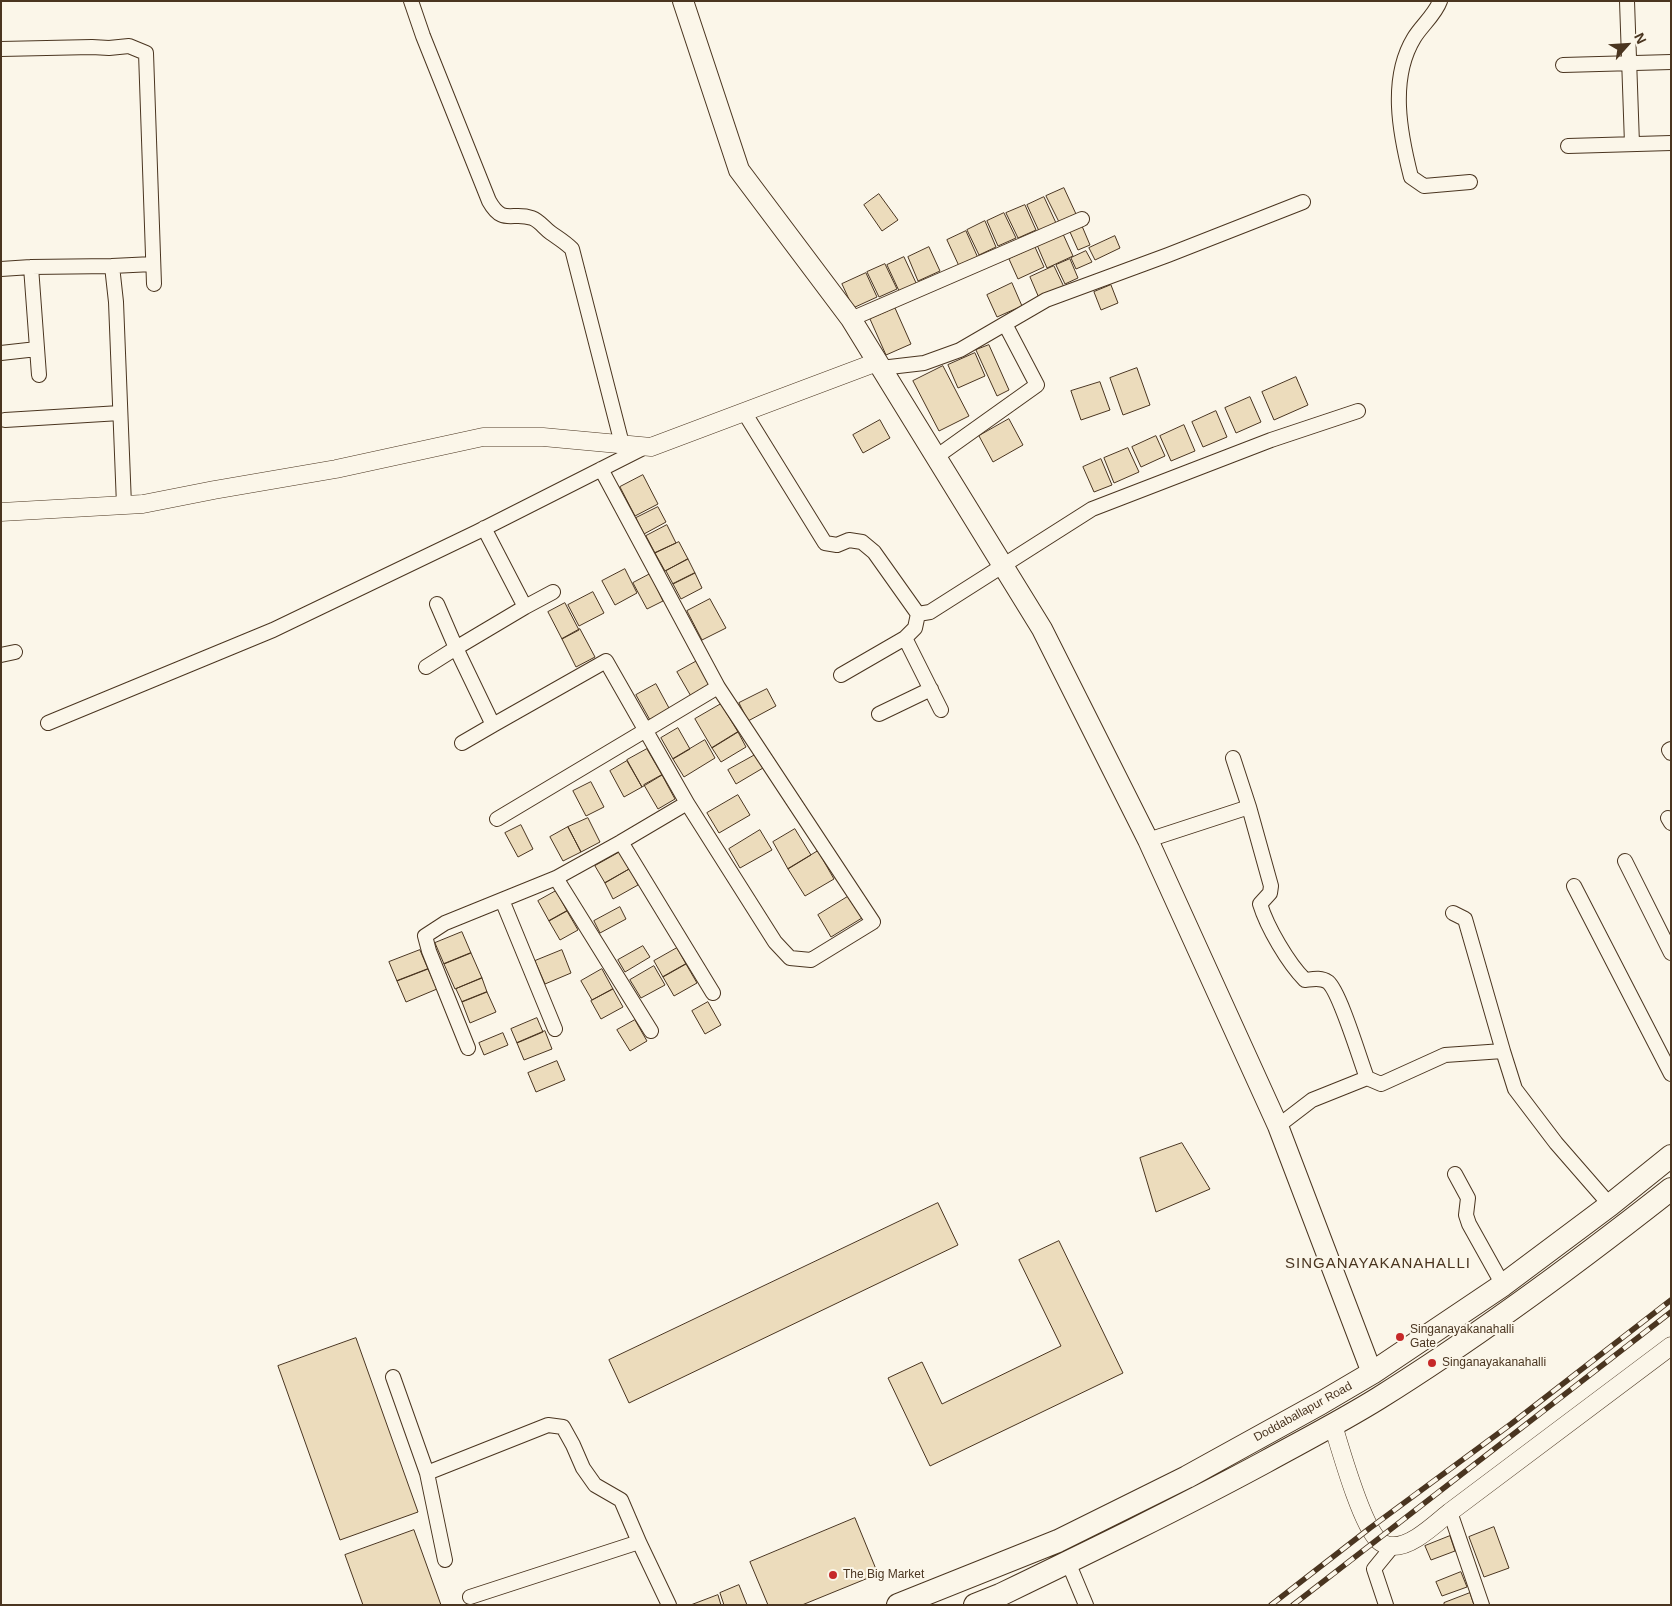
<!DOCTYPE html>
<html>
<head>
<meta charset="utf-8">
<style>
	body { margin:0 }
	#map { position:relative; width:1672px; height:1606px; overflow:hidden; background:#fbf6e9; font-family:Arial,sans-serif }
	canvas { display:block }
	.frame { position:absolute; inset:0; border:2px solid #4a3520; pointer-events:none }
	.north { position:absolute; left:1602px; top:20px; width:50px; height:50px; -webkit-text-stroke:4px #fbf6e9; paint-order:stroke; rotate:64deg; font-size:14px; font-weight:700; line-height:20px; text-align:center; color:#4a3520 }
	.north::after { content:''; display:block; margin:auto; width:18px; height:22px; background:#4a3520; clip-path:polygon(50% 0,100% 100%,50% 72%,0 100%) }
</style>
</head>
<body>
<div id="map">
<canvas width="1672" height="1606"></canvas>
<div class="frame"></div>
<div class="north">N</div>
</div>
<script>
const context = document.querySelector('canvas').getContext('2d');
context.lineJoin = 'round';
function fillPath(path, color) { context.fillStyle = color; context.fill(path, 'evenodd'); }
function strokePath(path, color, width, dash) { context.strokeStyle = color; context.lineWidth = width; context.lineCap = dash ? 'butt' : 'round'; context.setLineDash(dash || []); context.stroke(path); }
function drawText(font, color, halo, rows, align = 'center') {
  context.font = font + ' Arial,sans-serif'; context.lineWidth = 4; context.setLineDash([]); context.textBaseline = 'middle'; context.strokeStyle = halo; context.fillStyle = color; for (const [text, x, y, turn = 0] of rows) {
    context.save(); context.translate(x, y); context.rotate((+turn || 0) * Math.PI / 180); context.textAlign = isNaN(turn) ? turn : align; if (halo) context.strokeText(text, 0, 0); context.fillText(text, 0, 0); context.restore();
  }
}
const building = new Path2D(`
	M 1064,188 L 1076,214 L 1059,222 L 1046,196 Z
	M 879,194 L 898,220 L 882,231 L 864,205 Z
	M 1044,197 L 1056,223 L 1039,231 L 1027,205 Z
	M 1025,205 L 1036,230 L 1018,238 L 1006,213 Z
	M 1004,213 L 1016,238 L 998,246 L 987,221 Z
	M 985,221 L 996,247 L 979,255 L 967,230 Z
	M 1082,226 L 1090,245 L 1078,250 L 1070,232 Z
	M 966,231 L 978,258 L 959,266 L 947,240 Z
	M 1063,234 L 1073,256 L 1047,268 L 1037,245 Z
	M 1115,236 L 1120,248 L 1095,260 L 1089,248 Z
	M 929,247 L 940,271 L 918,281 L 908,257 Z
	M 1035,247 L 1044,267 L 1018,279 L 1009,259 Z
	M 1086,251 L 1092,262 L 1076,269 L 1071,258 Z
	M 904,257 L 917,285 L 900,293 L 887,265 Z
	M 1070,259 L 1078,278 L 1065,284 L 1056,265 Z
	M 885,264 L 897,289 L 879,297 L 867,272 Z
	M 1054,266 L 1064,287 L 1039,298 L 1030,277 Z
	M 866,273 L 877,297 L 853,308 L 842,284 Z
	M 1012,283 L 1022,306 L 997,317 L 987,295 Z
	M 1111,285 L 1118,303 L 1101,310 L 1094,292 Z
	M 895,308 L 911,344 L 886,355 L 870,319 Z
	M 989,345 L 1009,390 L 997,396 L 976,350 Z
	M 975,353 L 985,376 L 958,388 L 948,365 Z
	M 943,366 L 969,416 L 939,431 L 913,381 Z
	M 1137,368 L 1150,405 L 1123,415 L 1110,378 Z
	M 1296,377 L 1308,405 L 1274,420 L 1262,392 Z
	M 1100,382 L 1110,410 L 1081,420 L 1071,391 Z
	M 1250,397 L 1261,422 L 1236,433 L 1225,408 Z
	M 1216,411 L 1227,437 L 1203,447 L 1192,422 Z
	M 1009,419 L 1023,445 L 993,462 L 979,436 Z
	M 880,420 L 890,438 L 863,453 L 853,435 Z
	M 1184,425 L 1195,451 L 1171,461 L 1160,436 Z
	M 1156,436 L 1165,456 L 1141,467 L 1132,447 Z
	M 1128,448 L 1139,472 L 1114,483 L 1104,458 Z
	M 1101,459 L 1112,485 L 1094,492 L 1083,467 Z
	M 643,475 L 658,504 L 635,516 L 620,487 Z
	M 658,507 L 666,522 L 644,534 L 636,518 Z
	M 667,525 L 676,543 L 655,553 L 646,536 Z
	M 679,542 L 688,559 L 665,571 L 655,553 Z
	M 688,559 L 695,573 L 673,584 L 666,571 Z
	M 625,569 L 637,593 L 615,605 L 602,581 Z
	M 695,573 L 702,588 L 681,599 L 673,584 Z
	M 650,574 L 663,601 L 647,609 L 633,583 Z
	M 593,592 L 604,613 L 579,626 L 568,605 Z
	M 710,599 L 726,628 L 702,640 L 687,611 Z
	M 565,603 L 579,630 L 562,639 L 548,612 Z
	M 580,629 L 595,657 L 576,667 L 562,639 Z
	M 697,661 L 711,687 L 692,698 L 677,672 Z
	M 656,684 L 669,708 L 650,720 L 636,695 Z
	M 767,689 L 776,706 L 748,721 L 739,703 Z
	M 721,704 L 738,732 L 712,748 L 695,719 Z
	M 678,728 L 690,749 L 673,759 L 661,738 Z
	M 738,732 L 746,747 L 721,762 L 712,748 Z
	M 705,740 L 715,758 L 684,777 L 673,759 Z
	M 647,749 L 662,775 L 642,787 L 627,760 Z
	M 755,755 L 763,768 L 736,784 L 728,770 Z
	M 627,761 L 642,787 L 624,797 L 610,771 Z
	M 662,775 L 675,799 L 658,809 L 644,785 Z
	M 591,782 L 604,807 L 586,816 L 573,791 Z
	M 738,795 L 750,815 L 719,833 L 707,813 Z
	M 588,818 L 600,842 L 581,852 L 568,827 Z
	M 521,825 L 533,849 L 518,857 L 505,833 Z
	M 568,827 L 581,852 L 563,861 L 550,837 Z
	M 795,829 L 811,855 L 788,869 L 773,842 Z
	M 760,830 L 772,850 L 740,868 L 729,849 Z
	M 818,851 L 834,879 L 805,896 L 788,869 Z
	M 620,852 L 629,869 L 605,883 L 595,866 Z
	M 630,869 L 638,885 L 613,899 L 605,883 Z
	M 556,891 L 567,911 L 549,921 L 538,901 Z
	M 849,896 L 862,918 L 831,937 L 818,915 Z
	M 620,907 L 626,919 L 600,933 L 594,921 Z
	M 567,911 L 578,930 L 560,940 L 549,921 Z
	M 462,932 L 471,953 L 444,964 L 435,943 Z
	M 643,946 L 650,957 L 625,972 L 618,960 Z
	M 677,948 L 686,964 L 663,977 L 654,961 Z
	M 420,950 L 428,969 L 397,981 L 389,962 Z
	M 562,950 L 571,973 L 545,984 L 535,961 Z
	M 471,953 L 482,978 L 455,989 L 444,964 Z
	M 686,964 L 697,983 L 674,996 L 663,977 Z
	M 654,966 L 665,985 L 641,998 L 630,980 Z
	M 428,969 L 437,989 L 406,1002 L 397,981 Z
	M 602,969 L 613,989 L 592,1000 L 581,981 Z
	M 482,978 L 487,992 L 462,1002 L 456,989 Z
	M 613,989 L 623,1007 L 601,1019 L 591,1001 Z
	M 487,992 L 496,1012 L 470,1023 L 462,1002 Z
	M 708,1002 L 721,1025 L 705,1034 L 692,1011 Z
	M 537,1018 L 543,1032 L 517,1043 L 511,1029 Z
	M 635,1020 L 647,1041 L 630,1051 L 617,1030 Z
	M 545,1031 L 552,1049 L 524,1060 L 517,1043 Z
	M 503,1033 L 508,1045 L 484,1055 L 479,1043 Z
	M 557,1061 L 565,1080 L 536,1092 L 528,1073 Z
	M 1182,1143 L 1210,1189 L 1156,1212 L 1140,1158 Z
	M 938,1203 L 958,1245 L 629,1403 L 609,1360 Z
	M 1059,1241 L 1123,1373 L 930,1466 L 888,1378 L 922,1362 L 942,1404 L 1061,1346 L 1019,1260 Z
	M 356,1338 L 418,1512 L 340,1540 L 278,1366 Z
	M 855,1518 L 878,1574 L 802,1605 L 768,1605 L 750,1562 Z
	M 1494,1527 L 1509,1568 L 1484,1577 L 1469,1537 Z
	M 414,1530 L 441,1605 L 363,1605 L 345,1555 Z
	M 1450,1536 L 1455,1551 L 1431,1560 L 1425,1546 Z
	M 1461,1572 L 1467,1587 L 1442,1596 L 1436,1582 Z
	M 739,1585 L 747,1605 L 724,1605 L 720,1593 Z
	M 1470,1593 L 1474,1605 L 1444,1605 L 1444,1603 Z
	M 718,1595 L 721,1605 L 691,1605 Z`);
const minor = new Path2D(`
	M 411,1 L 423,36 L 489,201 C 503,226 512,211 532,218 C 540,221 544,228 551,233 C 558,238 565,242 572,249 L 622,444
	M 1440,1 C 1435,15 1421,26 1414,38 C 1389,79 1400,134 1411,177 L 1424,186 L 1470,182
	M 1627,1 L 1632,144
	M 1,49 L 92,47 L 109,48 L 129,46 L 146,53 L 154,284
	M 1563,65 L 1671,62
	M 1568,146 L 1671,143
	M 112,266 L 153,264
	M 1,269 L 31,267
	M 851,319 L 1082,219
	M 1,353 L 37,349
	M 881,368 L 924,363 L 960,350 L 1046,300 L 1168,255 L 1303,202
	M 39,375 L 31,267 L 112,266 L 116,302 L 124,505
	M 744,412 L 825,543 L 837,545 L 849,540 L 862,542 L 874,552 L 918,614 L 930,612 L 1092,509 L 1271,440 L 1358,411
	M 5,420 L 120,413
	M 936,457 L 1037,385 L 1005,324
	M 601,469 L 718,687 L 873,922 L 811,960 L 790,958 L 775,942 L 687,803
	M 437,604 L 456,648 L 525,607 L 484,528
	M 525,607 L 553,592
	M 905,638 L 941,710
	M 1,655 L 15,652
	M 426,667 L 456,648 L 493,725 L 606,661 L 687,803 L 621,842 L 556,878 L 445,923 L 425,936 L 429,951 L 468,1048
	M 841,675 L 905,638 L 915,628 L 918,614
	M 879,714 L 931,689
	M 48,723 L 273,630 L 477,532 L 645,447
	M 462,743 L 493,725
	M 1671,749 L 1669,750 L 1671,753
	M 1249,807 L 1271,886 L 1270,893 L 1260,904 C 1267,927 1288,963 1305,980 C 1313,979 1321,977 1328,982 C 1340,992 1360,1060 1367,1078
	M 1668,818 L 1671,823
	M 497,819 L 718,687
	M 1148,840 L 1249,807 L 1233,758
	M 621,842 L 713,993
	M 1625,861 L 1671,953
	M 556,878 L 651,1031
	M 1574,886 L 1671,1074
	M 502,900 L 555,1029
	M 1453,913 L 1465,919 L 1503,1051
	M 1278,1126 L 1312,1100 L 1367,1078 L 1381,1084 L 1445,1055 L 1503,1051 L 1515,1089 L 1556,1143 L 1610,1205
	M 1455,1174 L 1468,1198 L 1466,1215 L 1469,1224 L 1503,1285
	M 393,1377 L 427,1473 L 445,1560
	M 427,1473 L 548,1425 L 563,1427 L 573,1445 L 583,1468 L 595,1485 L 621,1500 L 639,1542
	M 1450,1512 L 1482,1605
	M 1068,1562 L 1086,1605
	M 470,1597 L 639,1542 L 669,1605
	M 1386,1605 L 1374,1569 L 1392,1547`);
const tertiary = new Path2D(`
	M 1,512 L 143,504 L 214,490 L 336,469 L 483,437 L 543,437 L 651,447 L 877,362
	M 1333,1425 C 1341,1451 1361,1523 1378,1540 C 1381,1543 1387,1546 1391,1546 C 1411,1548 1435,1524 1450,1512 L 1671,1346`);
const secondary = new Path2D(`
	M 683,1 L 739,170 L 851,319 L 1042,629 L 1148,840 L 1278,1126 L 1372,1373`);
const primary = new Path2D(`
	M 898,1605 L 1058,1541 L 1187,1477 L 1321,1403 L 1372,1373 L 1503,1285 L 1610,1205 L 1671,1156
	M 975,1605 L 1000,1595 C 1089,1552 1178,1509 1265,1462 C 1303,1441 1342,1421 1379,1398 C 1480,1335 1577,1263 1671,1189`);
const rail = new Path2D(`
	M 1271,1605 L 1370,1528 L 1511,1424 L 1671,1300
	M 1293,1605 L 1671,1312`);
const markers = [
	[1400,1337,5,"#c62828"],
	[1432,1363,5,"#c62828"],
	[833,1575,5,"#c62828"]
];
const poiNames = [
	["Singanayakanahalli",1410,1330],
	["Gate",1410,1344],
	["Singanayakanahalli",1442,1363],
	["The Big Market",843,1575]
];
const streetNames = [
	["Doddaballapur Road",1303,1412,-29]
];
const quarterNames = [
	["SINGANAYAKANAHALLI",1378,1264]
];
fillPath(building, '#ecdcbc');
strokePath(building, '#4a3520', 1);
strokePath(minor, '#4a3520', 16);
strokePath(tertiary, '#4a3520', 19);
strokePath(secondary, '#4a3520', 22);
strokePath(primary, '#4a3520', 24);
strokePath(minor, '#fbf6e9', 14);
strokePath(tertiary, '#fbf6e9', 18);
strokePath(secondary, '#fbf6e9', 20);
strokePath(primary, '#fbf6e9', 22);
strokePath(rail, '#4a3520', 5.5);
strokePath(rail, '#fbf6e9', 4, [11]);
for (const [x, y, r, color] of markers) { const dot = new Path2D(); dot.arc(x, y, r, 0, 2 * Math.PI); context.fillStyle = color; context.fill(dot); strokePath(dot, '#fbf6e9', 2); }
drawText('12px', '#4a3520', '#fbf6e9', poiNames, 'left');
drawText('12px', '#4a3520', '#fbf6e9', streetNames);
context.letterSpacing = '1px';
drawText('15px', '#4a3520', '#fbf6e9', quarterNames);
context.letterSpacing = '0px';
</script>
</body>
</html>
